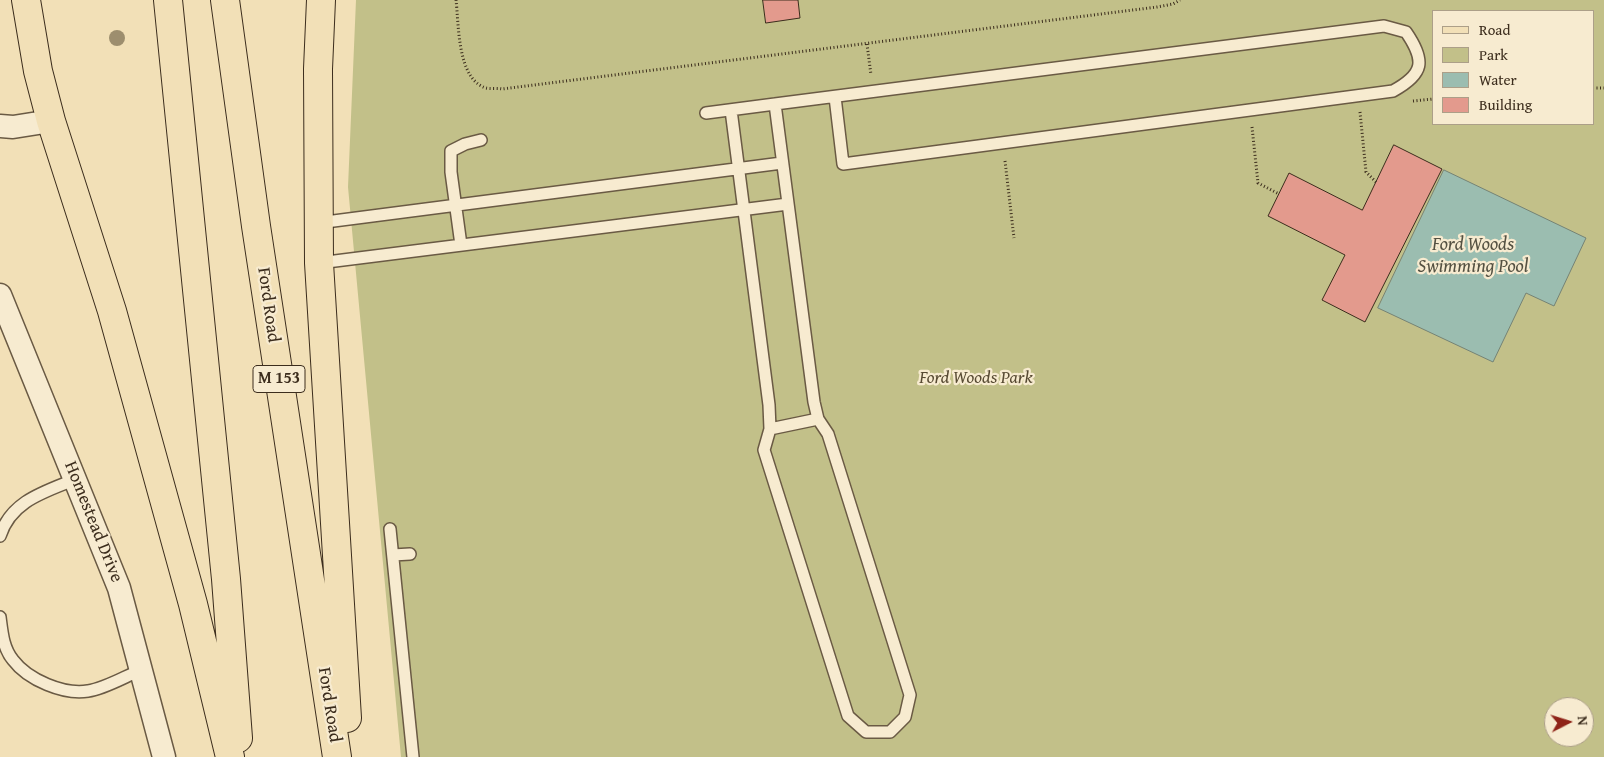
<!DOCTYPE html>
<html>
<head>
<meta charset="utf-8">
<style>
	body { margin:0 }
	#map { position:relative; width:1604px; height:757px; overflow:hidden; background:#f2e0b7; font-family:"Gentium Book Plus",serif }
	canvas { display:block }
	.legend { position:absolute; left:1432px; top:10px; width:162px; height:115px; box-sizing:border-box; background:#f7ebd0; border:1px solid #ac9f88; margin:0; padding:6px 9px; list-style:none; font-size:15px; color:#3c2d1d }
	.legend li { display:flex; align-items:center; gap:10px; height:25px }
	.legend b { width:25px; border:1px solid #ac9f88 }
	.north { position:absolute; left:1544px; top:697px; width:50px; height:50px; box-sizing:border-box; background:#f7ebd0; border:1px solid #ac9f88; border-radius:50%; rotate:85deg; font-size:14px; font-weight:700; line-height:20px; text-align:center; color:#3c2d1d }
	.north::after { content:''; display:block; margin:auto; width:18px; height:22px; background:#8f2418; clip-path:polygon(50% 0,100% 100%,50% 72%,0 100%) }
</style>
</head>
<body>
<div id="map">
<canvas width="1604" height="757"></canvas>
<ul class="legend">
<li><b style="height:6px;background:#f2e0b7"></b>Road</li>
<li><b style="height:14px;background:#c2c089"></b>Park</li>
<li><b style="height:14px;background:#9bbdb0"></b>Water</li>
<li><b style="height:14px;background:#e39a8d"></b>Building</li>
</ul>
<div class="north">N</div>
</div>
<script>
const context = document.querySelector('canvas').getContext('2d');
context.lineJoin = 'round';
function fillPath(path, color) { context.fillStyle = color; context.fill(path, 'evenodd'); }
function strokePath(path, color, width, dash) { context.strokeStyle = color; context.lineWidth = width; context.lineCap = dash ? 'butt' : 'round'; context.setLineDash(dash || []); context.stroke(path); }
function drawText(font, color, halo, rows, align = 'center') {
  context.font = font + ' "Gentium Book Plus",serif'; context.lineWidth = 4.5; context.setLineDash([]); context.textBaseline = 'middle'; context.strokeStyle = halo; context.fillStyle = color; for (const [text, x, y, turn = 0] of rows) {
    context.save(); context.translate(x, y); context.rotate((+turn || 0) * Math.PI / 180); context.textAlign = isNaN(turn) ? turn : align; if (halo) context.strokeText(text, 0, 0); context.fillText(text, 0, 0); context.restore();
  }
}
const green = new Path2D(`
	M 356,0 L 1604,0 L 1604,757 L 401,757 L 348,187 ZM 1433,11 L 1593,11 L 1593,124 L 1433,124 ZM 1554,707 L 1584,707 L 1584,737 L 1554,737 Z`);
const water = new Path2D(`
	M 1444,170 L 1586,238 L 1554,306 L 1526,293 L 1493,362 L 1378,308 Z`);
const building = new Path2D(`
	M 763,0 L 798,0 L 800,18 L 766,23 Z
	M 1394,145 L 1442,169 L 1365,322 L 1322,300 L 1345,255 L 1268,216 L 1289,173 L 1362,210 Z`);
const path = new Path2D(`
	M 456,0 C 459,25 457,79 486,88 C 490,89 497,88 502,89 L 1157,7 L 1173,4 L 1180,0
	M 867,44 L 871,75
	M 1593,88 L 1604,88
	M 1413,101 L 1433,99
	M 1360,112 L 1366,172 L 1376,182
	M 1252,127 L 1258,183 L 1279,194
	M 1005,161 L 1014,238`);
const lane = new Path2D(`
	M 731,110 L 769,405 L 770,429 L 764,450 L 848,716 L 866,732 L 890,732 L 905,717 L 910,695 L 828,434 L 818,419 L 814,402 L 775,104
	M 706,113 L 775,104 L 1384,26 L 1406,32 C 1426,61 1424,74 1393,91 L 843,164 L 835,97
	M 318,223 L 782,163
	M 461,245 L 451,172 L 451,151 L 465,144 L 481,140
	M 319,263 L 788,204
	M 770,429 L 818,419
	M 390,529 L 413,757
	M 0,536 C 11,501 44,492 76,479
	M 393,555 L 410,554
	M 0,617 C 2,632 3,648 13,660 C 28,680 64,695 88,691 C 104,689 126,676 141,670`);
const street = new Path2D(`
	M 0,126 L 13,127 L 51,121
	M 0,295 L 119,588 L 164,757`);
const primary = new Path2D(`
	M 26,0 L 38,71 L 51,121 L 112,311 L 193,604 L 230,757
	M 168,0 L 226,579 L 238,738
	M 225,0 L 256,226 L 337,757
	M 321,0 L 318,69 L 319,263 L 347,718`);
const trees = [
	[117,38]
];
const shields = [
	[279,379,52]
];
const shieldNames = [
	["M 153",279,379]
];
const streetNames = [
	["Ford Road",268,305,82],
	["Homestead Drive",93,522,68],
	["Ford Road",329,705,81]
];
const parkNames = [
	["Ford Woods Park",976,378]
];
const waterNames = [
	["Ford Woods",1473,245],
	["Swimming Pool",1473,267]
];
fillPath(green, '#c2c089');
fillPath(water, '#9bbdb0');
strokePath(water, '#758375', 1);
fillPath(building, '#e39a8d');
strokePath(building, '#3c2d1d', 1);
strokePath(lane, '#6a5a44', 14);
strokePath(street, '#6a5a44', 25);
strokePath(primary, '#3c2d1d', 30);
strokePath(path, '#3c2d1d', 3, [1, 2.5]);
strokePath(lane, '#f7ebd0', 11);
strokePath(street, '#f7ebd0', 22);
strokePath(primary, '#f2e0b7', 28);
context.fillStyle = '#9d8e6e';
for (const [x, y] of trees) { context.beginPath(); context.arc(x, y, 8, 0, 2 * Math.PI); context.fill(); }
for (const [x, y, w] of shields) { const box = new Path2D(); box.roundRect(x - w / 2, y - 13.5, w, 27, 4); context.fillStyle = '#f7ebd0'; context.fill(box); strokePath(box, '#3c2d1d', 1); }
drawText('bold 16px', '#3c2d1d', null, shieldNames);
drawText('18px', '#3c2d1d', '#f7ebd0', streetNames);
drawText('italic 18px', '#574a33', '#f7ebd0', parkNames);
drawText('italic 19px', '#545142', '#f7ebd0', waterNames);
</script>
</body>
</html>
